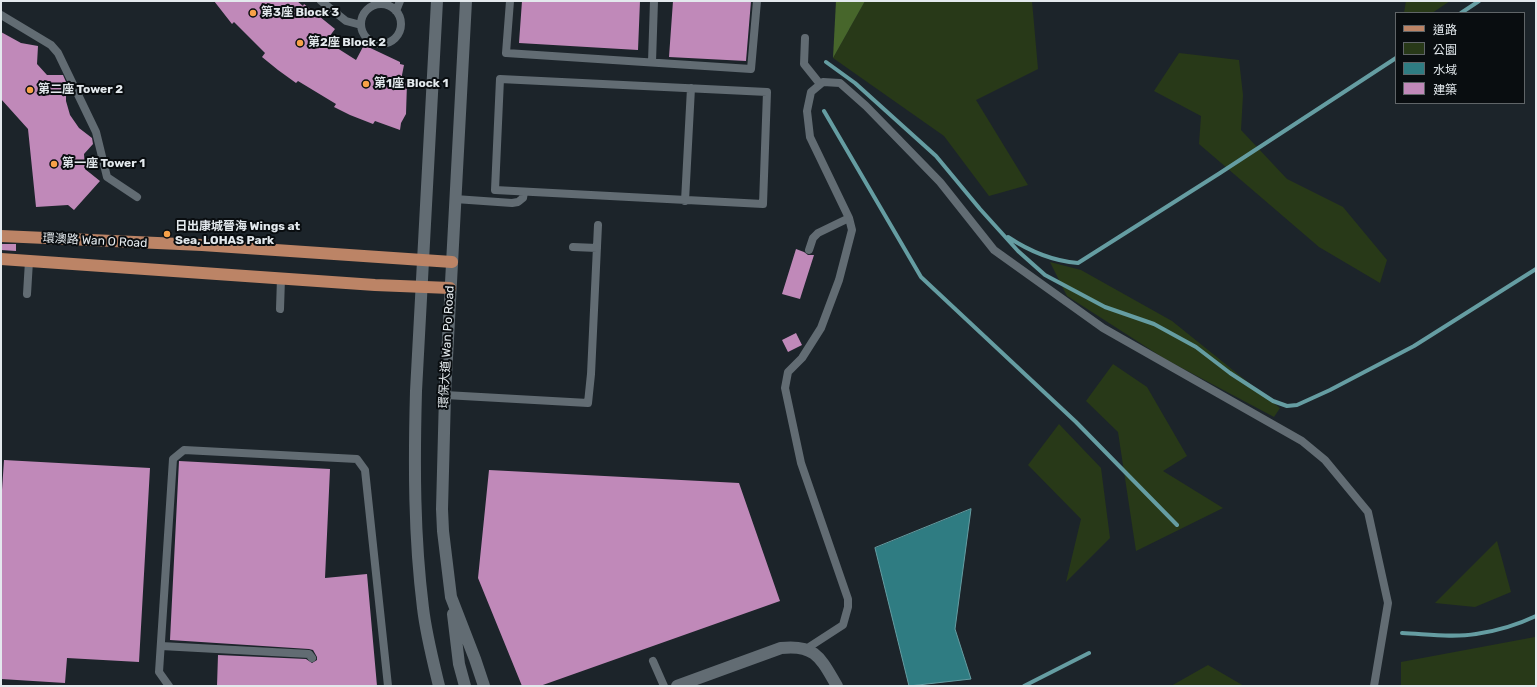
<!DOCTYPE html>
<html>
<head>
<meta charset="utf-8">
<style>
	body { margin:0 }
	#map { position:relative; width:1537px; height:687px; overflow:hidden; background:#1c242a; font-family:Rubik,"Noto Sans TC",sans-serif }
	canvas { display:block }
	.frame { position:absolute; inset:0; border:2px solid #e3e9ed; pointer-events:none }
	.legend { position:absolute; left:1395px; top:12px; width:130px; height:92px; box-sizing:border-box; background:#090d10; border:1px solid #606568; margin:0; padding:5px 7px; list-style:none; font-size:12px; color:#e3e9ed }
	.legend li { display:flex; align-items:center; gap:8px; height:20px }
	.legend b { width:20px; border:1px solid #606568 }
</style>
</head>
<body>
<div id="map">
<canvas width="1537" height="687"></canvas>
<div class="frame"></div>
<ul class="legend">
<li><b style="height:5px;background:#bc8466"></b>道路</li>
<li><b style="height:11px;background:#283918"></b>公園</li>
<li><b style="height:11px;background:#2f7c82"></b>水域</li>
<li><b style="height:11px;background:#c089b9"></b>建築</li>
</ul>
</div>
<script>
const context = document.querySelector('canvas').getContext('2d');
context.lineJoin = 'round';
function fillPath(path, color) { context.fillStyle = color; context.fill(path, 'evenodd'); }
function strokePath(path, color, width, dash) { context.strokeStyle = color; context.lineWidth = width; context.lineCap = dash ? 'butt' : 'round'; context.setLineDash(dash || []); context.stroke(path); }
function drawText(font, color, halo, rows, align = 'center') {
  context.font = font + ' Rubik,"Noto Sans TC",sans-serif'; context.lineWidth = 4; context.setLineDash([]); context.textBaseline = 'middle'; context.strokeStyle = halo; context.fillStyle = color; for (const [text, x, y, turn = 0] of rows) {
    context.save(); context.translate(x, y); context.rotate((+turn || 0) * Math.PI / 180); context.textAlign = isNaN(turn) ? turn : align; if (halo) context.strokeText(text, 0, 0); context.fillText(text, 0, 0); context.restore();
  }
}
const green = new Path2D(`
	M 865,1 L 1032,1 L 1038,69 L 976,100 L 1028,185 L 989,196 L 944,136 L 833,58 Z
	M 1406,1 L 1450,1 L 1432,13 L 1404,13 Z
	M 1179,53 L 1239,60 L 1243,95 L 1241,130 L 1287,179 L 1343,207 L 1387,260 L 1380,283 L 1319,247 L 1199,144 L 1201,116 L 1154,91 Z
	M 1050,262 L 1081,270 L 1172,321 L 1280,408 L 1274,417 L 1165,359 L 1067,296 Z
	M 1113,364 L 1147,387 L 1187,456 L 1163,471 L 1223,508 L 1136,551 L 1118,432 L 1086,401 Z
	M 1059,424 L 1101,468 L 1110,538 L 1066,582 L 1081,519 L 1028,465 Z
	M 1497,541 L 1511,592 L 1475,607 L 1435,603 Z
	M 1535,637 L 1536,641 L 1536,686 L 1401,686 L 1401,662 Z
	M 1208,665 L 1244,686 L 1171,686 Z`);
const forest = new Path2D(`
	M 836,1 L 865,1 L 833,58 Z`);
const water = new Path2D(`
	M 971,509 L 955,629 L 971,679 L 909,686 L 875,548 Z`);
const stream = new Path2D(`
	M 1461,13 L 1479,1
	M 826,62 L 855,83 L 936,156 L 980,209 L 1018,251 L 1045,275 L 1105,307 L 1154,324 L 1196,347 L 1230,373 L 1273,401 L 1287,406 L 1297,405 L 1330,390 L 1414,346 L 1536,269
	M 824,111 L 921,277 L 1076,422 L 1177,525
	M 1008,237 C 1029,251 1053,261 1078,263 L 1220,173 L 1396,58
	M 1402,633 C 1426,634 1452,638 1476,634 C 1497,631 1517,625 1536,616
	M 1024,686 L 1089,653`);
const building = new Path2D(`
	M 214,1 L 297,1 L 303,6 L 304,4 L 335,29 L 326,41 L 356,60 L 364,45 L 400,62 L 400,64 L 404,65 L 401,80 L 407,83 L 406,114 L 401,123 L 400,130 L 375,121 L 373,124 L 350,115 L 334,107 L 336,104 L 298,81 L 296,83 L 278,70 L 262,57 L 265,53 L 234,22 L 232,24 Z
	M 522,1 L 640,1 L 638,50 L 519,43 Z
	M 673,1 L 751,1 L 746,61 L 669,57 Z
	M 1,32 L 21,43 L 38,46 L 37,64 L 47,75 L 63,75 L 66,82 L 66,101 L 70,115 L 79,128 L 92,138 L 93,144 L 84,154 L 85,169 L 100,181 L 74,210 L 68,205 L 36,207 L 28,129 L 1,99 Z
	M 1,244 L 16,244 L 16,251 L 1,250 Z
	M 796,249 L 804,252 L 808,255 L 814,255 L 800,299 L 782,294 Z
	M 796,333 L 802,345 L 788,352 L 782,340 Z
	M 4,460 L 150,468 L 139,662 L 67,658 L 65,683 L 1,679 L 1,505 Z
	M 179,461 L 330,469 L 325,578 L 367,574 L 377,686 L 217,686 L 218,655 L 306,659 L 312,663 L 317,660 L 317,657 L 313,650 L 309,649 L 170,640 Z
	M 489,470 L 739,483 L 780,601 L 540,686 L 522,686 L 478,578 Z`);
const lane = new Path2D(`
	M 321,1 L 346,21 L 361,25
	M 510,1 L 506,53 L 751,69 L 757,1
	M361 24a20 20 0 1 1 40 0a20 20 0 1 1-40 0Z
	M 396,11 L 400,1
	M 1,15 L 51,45 L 58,53 L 96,132 L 107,177 L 137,197
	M 805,38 L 804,64 L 820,84
	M 652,62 L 654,1
	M 500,79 L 767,92 L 763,204 L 495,190 Z
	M 455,199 L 512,203 L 518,202 L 523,198 L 524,192
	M 685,201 L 691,88
	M 573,247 L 597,248
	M 809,250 L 813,238 L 818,233 L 849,218
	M 27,294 L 29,261
	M 280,309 L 281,278
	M 445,395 L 588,403 L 591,374 L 598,225
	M 161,646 L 309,654 L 312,658
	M 806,649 L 843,625 L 848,607 L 848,599 L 801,463 L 785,388 L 788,372 L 802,358 L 821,328 L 839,280 L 852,230 L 849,218 L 810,137 L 807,111 L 811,92 L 823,82 L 840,83 L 866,106 L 940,182 L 994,250 L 1103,328 L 1302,441 L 1325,460 L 1368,512 L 1388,603 L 1374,686
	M 653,661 L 664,686
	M 169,686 L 159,672 L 173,459 L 184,450 L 357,459 L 365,470 L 388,686`);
const street = new Path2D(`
	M 677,686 L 781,648 C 816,644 821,659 837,686`);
const secondary = new Path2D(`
	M 437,1 L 416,391 C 414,464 414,536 423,608 C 426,634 433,661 439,686
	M 466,1 L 445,395 L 442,509 L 443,531 L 451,597 L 475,659 L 484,686
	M 453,614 L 459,664 L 465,686`);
const primary = new Path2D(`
	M 1,236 L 202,245 L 452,262
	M 1,259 L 375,285 L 450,288`);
const markers = [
	[253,13,4,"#f7a148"],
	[300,43,4,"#f7a148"],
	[366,84,4,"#f7a148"],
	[30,90,4,"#f7a148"],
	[54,164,4,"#f7a148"],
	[167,234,4,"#f7a148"]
];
const poiNames = [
	["第3座 Block 3",261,13],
	["第2座 Block 2",308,43],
	["第1座 Block 1",374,84],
	["第二座 Tower 2",38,90],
	["第一座 Tower 1",62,164],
	["日出康城晉海 Wings at",175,227],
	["Sea, LOHAS Park",175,241]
];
const streetNames = [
	["環澳路 Wan O Road",95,241,3],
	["環保大道 Wan Po Road",447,347,-87]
];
fillPath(green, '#283918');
fillPath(forest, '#47662b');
fillPath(water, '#2f7c82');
strokePath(water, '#659da2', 1);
strokePath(stream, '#659da2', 4);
fillPath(building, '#c089b9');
strokePath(lane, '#626c73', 8);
strokePath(street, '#626c73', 12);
strokePath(secondary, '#626c73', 12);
strokePath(primary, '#bc8466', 12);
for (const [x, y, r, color] of markers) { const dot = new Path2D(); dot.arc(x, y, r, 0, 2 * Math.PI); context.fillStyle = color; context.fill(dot); strokePath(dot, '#090d10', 1.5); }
drawText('bold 12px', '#e3e9ed', '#090d10', poiNames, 'left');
drawText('12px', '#e3e9ed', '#090d10', streetNames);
</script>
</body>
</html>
